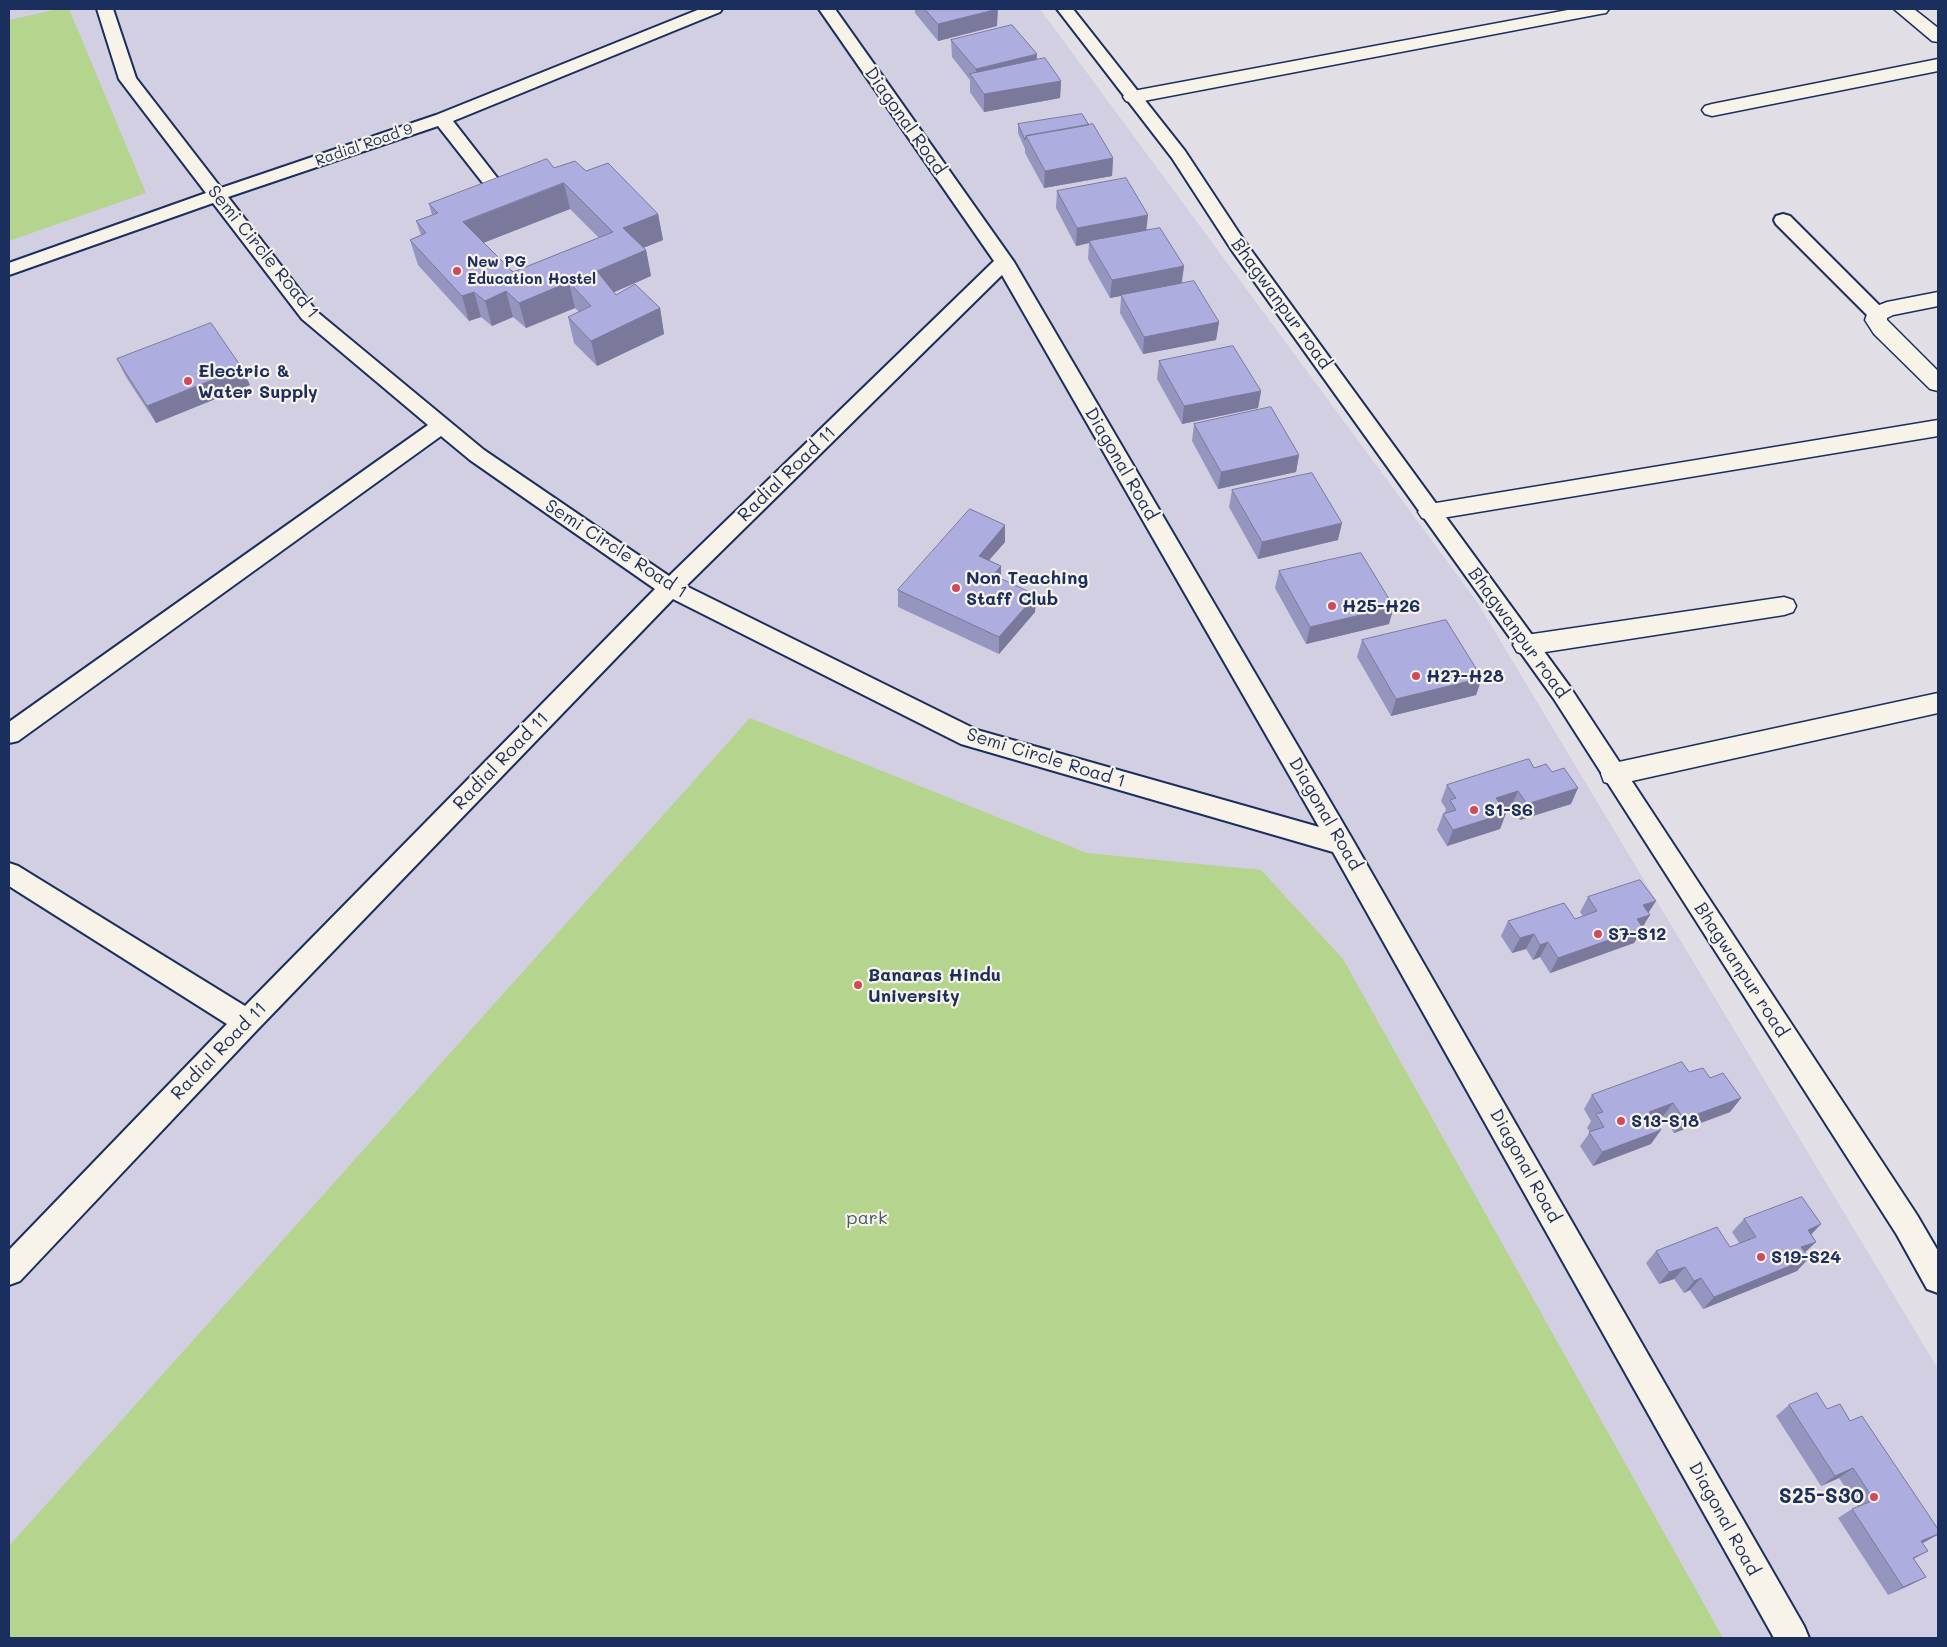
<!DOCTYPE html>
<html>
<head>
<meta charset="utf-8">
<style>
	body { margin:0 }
	#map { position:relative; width:1947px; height:1647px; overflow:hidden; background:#e1dee5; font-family:Mali,sans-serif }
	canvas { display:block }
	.frame { position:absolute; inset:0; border:10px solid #1b2f5e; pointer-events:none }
</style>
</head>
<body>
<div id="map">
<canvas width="1947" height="1647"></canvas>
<div class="frame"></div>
</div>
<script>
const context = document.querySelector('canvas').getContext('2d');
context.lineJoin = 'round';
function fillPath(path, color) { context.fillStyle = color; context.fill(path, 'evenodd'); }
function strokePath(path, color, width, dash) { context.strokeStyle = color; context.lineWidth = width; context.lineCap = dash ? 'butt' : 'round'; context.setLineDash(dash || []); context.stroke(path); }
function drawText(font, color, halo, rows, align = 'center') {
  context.font = font + ' Mali,sans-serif'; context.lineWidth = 4.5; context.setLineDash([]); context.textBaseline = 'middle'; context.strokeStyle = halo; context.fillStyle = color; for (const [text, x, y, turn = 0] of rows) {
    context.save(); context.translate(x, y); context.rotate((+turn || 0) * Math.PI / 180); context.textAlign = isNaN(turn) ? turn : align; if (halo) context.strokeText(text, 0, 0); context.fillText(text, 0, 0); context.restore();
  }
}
const built = new Path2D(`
	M 9,9 L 1040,9 L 1477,602 L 1938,1369 L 1938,1638 L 9,1638 Z`);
const green = new Path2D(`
	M 58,9 L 69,9 L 146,193 L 9,241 L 9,20 Z
	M 750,718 L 1087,853 L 1261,870 L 1343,959 L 1723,1638 L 9,1638 L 9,1546 Z`);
const service = new Path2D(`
	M 97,9 L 113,9 L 136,78 L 221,188 L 436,115 L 700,9 L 722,9 L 720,12 L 453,121 L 509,193 L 512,197 L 509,201 L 503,203 L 497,201 L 438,126 L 228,197 L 316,311 L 484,450 L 669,576 L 994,261 L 819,9 L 835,9 L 1014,262 L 1351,837 L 1804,1626 L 1809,1638 L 1774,1638 L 1333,852 L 961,744 L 673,599 L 257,1030 L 20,1281 L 9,1285 L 9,1250 L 227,1024 L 9,886 L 9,863 L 18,866 L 245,1006 L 655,589 L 470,460 L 441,436 L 18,741 L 9,743 L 9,722 L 428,425 L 302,319 L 213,203 L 9,275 L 9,263 L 206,193 L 119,79 ZM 1002,275 L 1319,827 L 977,730 L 686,586 Z
	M 1057,9 L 1073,9 L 1185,151 L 1245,242 L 1570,687 L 1917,1215 L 1938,1251 L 1938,1293 L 1927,1289 L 1897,1235 L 1554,699 L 1231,249 L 1172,158 Z
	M 1783,214 L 1790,216 L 1884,310 L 1887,314 L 1884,318 L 1877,320 L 1870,318 L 1776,224 L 1774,220 L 1776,216 Z`);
const minor = new Path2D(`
	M 1573,9 L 1609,9 L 1606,13 L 1600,14 L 1133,103 L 1126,101 L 1123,97 L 1126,93 L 1133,91 Z
	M 1894,9 L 1914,9 L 1938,28 L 1938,42 L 1932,41 Z
	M 1938,59 L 1938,71 L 1712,116 L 1705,114 L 1702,110 L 1705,106 L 1712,104 Z
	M 1938,292 L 1938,306 L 1893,315 L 1887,318 L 1887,320 L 1938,371 L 1938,391 L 1930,389 L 1874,334 L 1865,320 L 1869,309 L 1887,302 Z
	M 1938,420 L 1938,436 L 1430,520 L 1422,518 L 1418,512 L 1422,506 L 1430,504 Z
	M 1784,597 L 1793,600 L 1796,606 L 1793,612 L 1784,615 L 1526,655 L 1517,652 L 1513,645 L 1517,638 L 1526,635 Z
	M 1938,693 L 1938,713 L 1614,785 L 1604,782 L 1601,774 L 1604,766 L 1614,763 Z`);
const wall = new Path2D(`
	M 915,9 L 997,9 L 997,26 L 938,41 L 915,13 Z
	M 951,40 L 1037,60 L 1061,81 L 1060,98 L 984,112 L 970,92 L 970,80 L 952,57 Z
	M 1018,124 L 1113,158 L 1112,176 L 1044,188 L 1025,153 L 1025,149 L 1018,133 Z
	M 554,168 L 586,171 L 658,214 L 663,240 L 643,248 L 646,250 L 651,276 L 614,292 L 616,295 L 660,308 L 664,334 L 597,366 L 574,343 L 568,317 L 579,312 L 575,308 L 526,328 L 513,317 L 492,326 L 481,317 L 469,321 L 418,265 L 410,240 L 421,235 L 416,221 L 432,215 L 429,204 ZM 570,209 L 599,238 L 513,272 L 483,243 Z
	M 1057,191 L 1147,230 L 1184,266 L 1182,283 L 1219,322 L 1216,340 L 1143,354 L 1120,313 L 1121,296 L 1110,298 L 1088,259 L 1089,243 L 1076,246 L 1056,208 Z
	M 117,359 L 250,385 L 156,423 L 126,377 Z
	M 1159,361 L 1261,391 L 1258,408 L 1182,424 L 1157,379 Z
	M 1194,424 L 1299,455 L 1296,472 L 1218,489 L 1192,441 Z
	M 1232,490 L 1338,540 L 1258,559 L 1229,507 Z
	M 1005,525 L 1005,542 L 989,560 L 1001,566 L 1001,579 L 1036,595 L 1035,612 L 999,654 L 898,607 L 898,590 Z
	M 1279,571 L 1389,624 L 1306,644 L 1275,588 Z
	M 1362,640 L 1482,678 L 1476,695 L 1391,716 L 1357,657 Z
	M 1534,768 L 1571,804 L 1520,820 L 1511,807 L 1504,809 L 1506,813 L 1500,829 L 1447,846 L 1437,830 L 1443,814 L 1444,814 L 1446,809 L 1441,801 L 1447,785 Z
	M 1588,897 L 1649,913 L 1643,927 L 1643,928 L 1634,943 L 1550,973 L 1540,957 L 1533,960 L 1526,949 L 1512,953 L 1501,936 L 1508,921 L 1575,919 L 1583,916 L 1580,912 Z
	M 1689,1072 L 1710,1078 L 1741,1098 L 1730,1112 L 1674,1133 L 1663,1116 L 1654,1120 L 1651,1144 L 1593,1166 L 1580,1146 L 1590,1132 L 1587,1128 L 1591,1121 L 1584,1109 L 1592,1095 Z
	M 1744,1219 L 1811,1234 L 1816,1242 L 1805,1252 L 1797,1271 L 1703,1309 L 1690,1290 L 1684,1293 L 1674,1279 L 1659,1284 L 1646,1263 L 1656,1251 L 1730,1247 L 1740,1244 L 1732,1232 Z
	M 1789,1405 L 1827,1409 L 1850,1421 L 1938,1529 L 1938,1535 L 1922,1543 L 1928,1551 L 1914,1559 L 1926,1577 L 1910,1585 L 1888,1595 L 1838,1518 L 1852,1509 L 1858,1507 L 1839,1478 L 1821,1486 L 1776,1416 Z`);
const shadedWall = new Path2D(`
	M 998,9 L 997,26 L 938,41 L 938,24 Z
	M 1037,54 L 1036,71 L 976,82 L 976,69 Z
	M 1061,81 L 1060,98 L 984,112 L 984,94 Z
	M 1113,158 L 1112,176 L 1044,188 L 1045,171 Z
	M 564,183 L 570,209 L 470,248 L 463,222 Z
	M 658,214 L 663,240 L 628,254 L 623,228 Z
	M 1148,215 L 1146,233 L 1089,241 L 1089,243 L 1076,246 L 1077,228 Z
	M 646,250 L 651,276 L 603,297 L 597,271 Z
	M 1184,266 L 1181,284 L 1110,298 L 1112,280 Z
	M 569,282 L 575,308 L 526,328 L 519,303 Z
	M 506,291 L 513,317 L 492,326 L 485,301 Z
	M 474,292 L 481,317 L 469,321 L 462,296 Z
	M 660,308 L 664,334 L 597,366 L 591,341 Z
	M 1219,322 L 1216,340 L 1143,354 L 1144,337 Z
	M 242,368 L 250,385 L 156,423 L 147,406 Z
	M 1261,391 L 1258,408 L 1182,424 L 1184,406 Z
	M 1299,455 L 1296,472 L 1218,489 L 1221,472 Z
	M 1342,523 L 1338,540 L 1258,559 L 1262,542 Z
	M 1005,525 L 1005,542 L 978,573 L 979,556 Z
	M 1001,566 L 1001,583 L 993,575 Z
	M 1036,595 L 1035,612 L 999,654 L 999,637 Z
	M 1394,607 L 1389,624 L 1306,644 L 1310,627 Z
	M 1482,678 L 1476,695 L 1391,716 L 1396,699 Z
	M 1578,788 L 1571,804 L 1520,820 L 1527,804 Z
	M 1518,791 L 1511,807 L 1490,814 L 1496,798 Z
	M 1506,813 L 1500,829 L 1447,846 L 1453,830 Z
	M 1656,901 L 1647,915 L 1650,915 L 1642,928 L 1643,928 L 1634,943 L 1550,973 L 1558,958 L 1643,905 Z
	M 1534,934 L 1526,949 L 1512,953 L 1520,938 Z
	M 1548,942 L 1540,957 L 1533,960 L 1540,945 Z
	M 1741,1098 L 1730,1112 L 1674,1133 L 1684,1119 Z
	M 1673,1103 L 1663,1116 L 1639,1126 L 1649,1112 Z
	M 1661,1130 L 1651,1144 L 1593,1166 L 1602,1152 Z
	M 1821,1224 L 1809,1237 L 1808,1230 Z
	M 1816,1242 L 1803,1254 L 1801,1247 Z
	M 1809,1258 L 1797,1271 L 1703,1309 L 1714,1297 Z
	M 1685,1267 L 1674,1279 L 1659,1284 L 1669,1272 Z
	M 1701,1278 L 1690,1290 L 1684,1293 L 1694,1281 Z
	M 1853,1468 L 1839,1478 L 1821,1486 L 1835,1476 Z
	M 1938,1534 L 1925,1542 L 1905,1550 L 1921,1541 Z
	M 1926,1577 L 1910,1585 L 1888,1595 L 1903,1587 Z`);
const building = new Path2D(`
	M 925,9 L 998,9 L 938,24 Z
	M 1012,25 L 1037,54 L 976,69 L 951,40 Z
	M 1045,58 L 1061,81 L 984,94 L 970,74 Z
	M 1082,114 L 1089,125 L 1026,136 L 1025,140 L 1018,124 Z
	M 1093,124 L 1113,158 L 1045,171 L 1026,136 Z
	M 547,159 L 554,168 L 575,161 L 586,171 L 608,163 L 658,214 L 623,228 L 646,250 L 597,271 L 616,295 L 635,284 L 660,308 L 591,341 L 568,317 L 591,306 L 569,282 L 519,303 L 506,291 L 485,301 L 474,292 L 462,296 L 410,240 L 426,233 L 416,221 L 438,213 L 429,204 ZM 564,183 L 613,232 L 513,272 L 463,222 Z
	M 1126,178 L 1148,215 L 1077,228 L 1057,191 Z
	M 1160,228 L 1184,266 L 1112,280 L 1089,241 Z
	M 1194,281 L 1219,322 L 1144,337 L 1121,295 Z
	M 211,323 L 242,368 L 147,406 L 117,359 Z
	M 1233,346 L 1261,391 L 1184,406 L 1159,361 Z
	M 1271,407 L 1299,455 L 1221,472 L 1194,424 Z
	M 1312,473 L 1342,523 L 1262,542 L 1232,490 Z
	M 970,509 L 1005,525 L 979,556 L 1001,566 L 993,575 L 1036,595 L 999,637 L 898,590 Z
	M 1361,553 L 1394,607 L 1310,627 L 1279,571 Z
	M 1446,620 L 1482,678 L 1396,699 L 1362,640 Z
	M 1529,759 L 1534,768 L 1546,764 L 1552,772 L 1564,768 L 1578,788 L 1527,804 L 1518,791 L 1496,798 L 1506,813 L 1453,830 L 1443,814 L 1456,810 L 1450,800 L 1456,798 L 1447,785 Z
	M 1640,880 L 1656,901 L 1643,905 L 1650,915 L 1637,919 L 1643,928 L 1558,958 L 1548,942 L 1540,945 L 1534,934 L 1520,938 L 1508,921 L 1564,903 L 1575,919 L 1597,911 L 1588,897 Z
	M 1682,1062 L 1689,1072 L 1703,1068 L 1710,1078 L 1723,1073 L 1741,1098 L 1684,1119 L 1673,1103 L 1649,1112 L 1661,1130 L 1602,1152 L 1589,1132 L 1604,1127 L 1596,1114 L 1603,1112 L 1592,1095 Z
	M 1802,1197 L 1821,1224 L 1808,1230 L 1816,1242 L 1801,1247 L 1809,1258 L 1714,1297 L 1701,1278 L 1694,1281 L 1685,1267 L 1669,1272 L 1656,1251 L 1717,1227 L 1730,1247 L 1756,1237 L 1744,1219 Z
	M 1817,1393 L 1827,1409 L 1840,1404 L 1850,1421 L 1862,1416 L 1938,1529 L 1938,1534 L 1921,1541 L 1928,1551 L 1913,1558 L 1926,1577 L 1903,1587 L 1852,1509 L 1874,1500 L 1853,1468 L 1835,1476 L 1789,1405 Z`);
const markers = [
	[457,271,5,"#d1495b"],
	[188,381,5,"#d1495b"],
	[956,588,5,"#d1495b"],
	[1332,606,5,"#d1495b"],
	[1416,676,5,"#d1495b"],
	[1474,810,5,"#d1495b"],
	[1598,934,5,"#d1495b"],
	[858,985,5,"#d1495b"],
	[1621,1121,5,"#d1495b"],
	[1761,1257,5,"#d1495b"],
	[1874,1497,5,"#d1495b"]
];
const farStreetnames = [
	["Radial Road 9",364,145,-19]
];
const farPoinames = [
	["New PG",467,262],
	["Education Hostel",467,279]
];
const streetNames = [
	["Diagonal Road",905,121,55],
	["Semi Circle Road 1",263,252,51],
	["Bhagwanpur road",1281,304,54],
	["Diagonal Road",1121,464,60],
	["Radial Road 11",787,474,-44],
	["Semi Circle Road 1",616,549,33],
	["Bhagwanpur road",1518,633,54],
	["Semi Circle Road 1",1046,758,17],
	["Radial Road 11",501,761,-46],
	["Diagonal Road",1325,814,60],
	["Bhagwanpur road",1741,970,57],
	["Radial Road 11",219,1051,-46],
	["Diagonal Road",1525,1166,61],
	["Diagonal Road",1724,1519,61]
];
const poiNames = [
	["Electric &",198,371],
	["Water Supply",198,392],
	["Non Teaching",966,578],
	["Staff Club",966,599],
	["H25-H26",1342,606],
	["H27-H28",1426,676],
	["S1-S6",1484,810],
	["S7-S12",1608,934],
	["Banaras Hindu",868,975],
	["University",868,996],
	["S13-S18",1631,1121],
	["S19-S24",1771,1257]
];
const parkNames = [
	["park",867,1218]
];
const nearPoinames = [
	["S25-S30",1864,1497]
];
fillPath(built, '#d2cfe3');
fillPath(green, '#b5d48e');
strokePath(service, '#1b2f5e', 4);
strokePath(minor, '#1b2f5e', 3);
fillPath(service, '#f7f3e8');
fillPath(minor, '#f7f3e8');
fillPath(wall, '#9695c0');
fillPath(shadedWall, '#7a799c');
fillPath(building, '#aeaddf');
strokePath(building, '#7a799c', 1);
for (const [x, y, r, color] of markers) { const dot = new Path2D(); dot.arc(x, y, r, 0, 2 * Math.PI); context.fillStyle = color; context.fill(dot); strokePath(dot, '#f7f3e8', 2); }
drawText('15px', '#1b2f5e', '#f7f3e8', farStreetnames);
drawText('bold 15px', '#1b2f5e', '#f7f3e8', farPoinames, 'left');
drawText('18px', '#1b2f5e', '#f7f3e8', streetNames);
drawText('bold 18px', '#1b2f5e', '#f7f3e8', poiNames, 'left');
drawText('18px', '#42586a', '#f7f3e8', parkNames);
drawText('bold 21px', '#1b2f5e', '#f7f3e8', nearPoinames, 'right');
</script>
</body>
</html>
